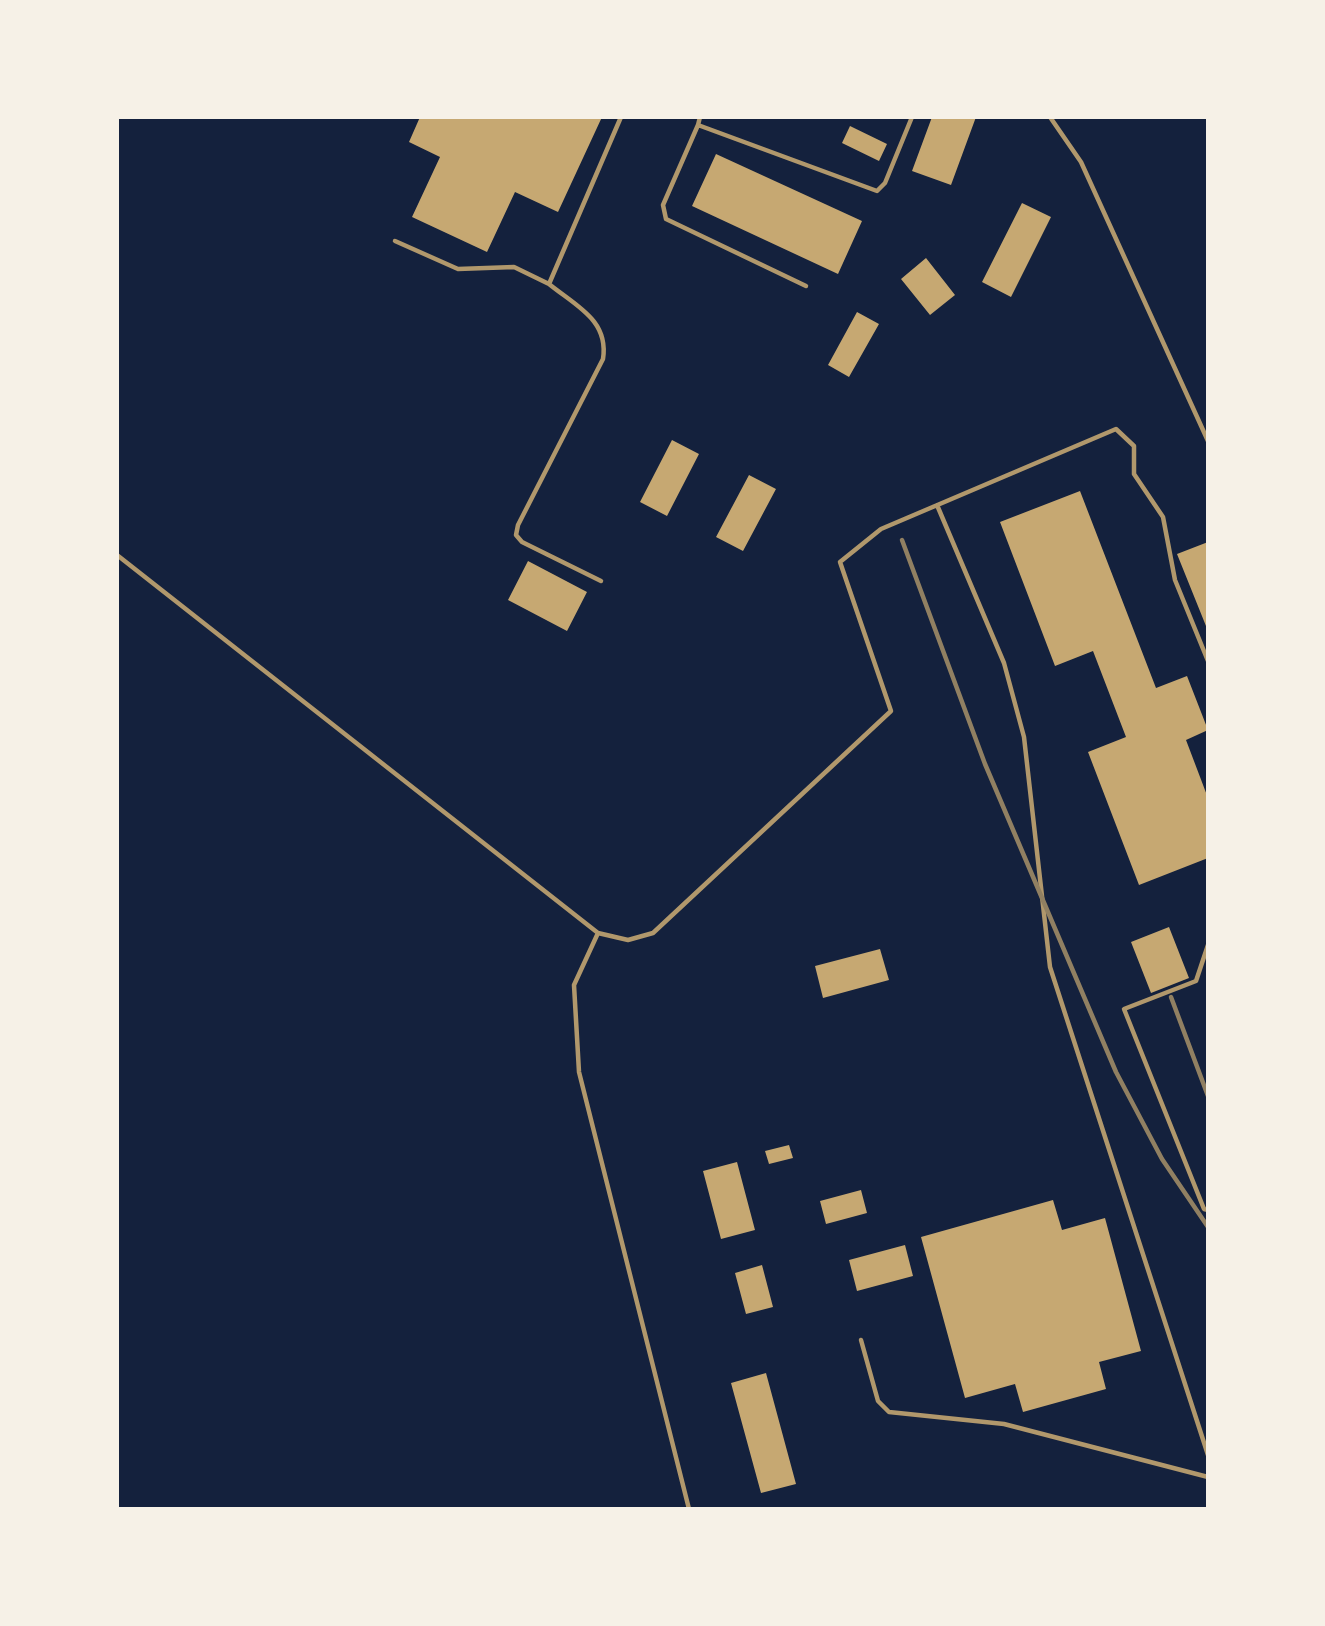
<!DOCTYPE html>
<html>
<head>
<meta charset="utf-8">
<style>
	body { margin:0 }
	#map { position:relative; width:1325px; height:1626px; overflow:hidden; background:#14213d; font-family:"Times New Roman",serif }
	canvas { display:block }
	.frame { position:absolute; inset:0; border:119px solid #f6f1e7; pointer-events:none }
</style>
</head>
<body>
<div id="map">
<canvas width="1325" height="1626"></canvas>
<div class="frame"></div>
</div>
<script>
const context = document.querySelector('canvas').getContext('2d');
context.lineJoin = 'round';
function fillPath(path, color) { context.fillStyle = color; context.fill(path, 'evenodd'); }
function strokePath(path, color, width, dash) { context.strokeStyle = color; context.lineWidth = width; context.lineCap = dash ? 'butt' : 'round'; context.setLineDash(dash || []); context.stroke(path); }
const building = new Path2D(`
	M 420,117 L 602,117 L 558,212 L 515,192 L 487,252 L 412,217 L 440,157 L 409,142 Z
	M 932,117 L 976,117 L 951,185 L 912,171 Z
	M 850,126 L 887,144 L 879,161 L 842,143 Z
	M 716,154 L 862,221 L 838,274 L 692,206 Z
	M 1022,203 L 1051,217 L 1011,297 L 982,282 Z
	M 926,258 L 955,295 L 930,315 L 901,279 Z
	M 857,312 L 879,324 L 849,377 L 828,365 Z
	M 672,440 L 699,454 L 667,516 L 640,502 Z
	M 749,475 L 776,489 L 743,551 L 716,537 Z
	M 1080,491 L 1156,688 L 1187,676 L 1208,730 L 1186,740 L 1208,798 L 1208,858 L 1139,885 L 1088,752 L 1126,737 L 1093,651 L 1055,666 L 1000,522 Z
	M 1208,542 L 1208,631 L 1177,554 Z
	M 528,561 L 587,592 L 567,631 L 508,600 Z
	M 1169,927 L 1189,978 L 1151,993 L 1131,942 Z
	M 880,949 L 889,980 L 823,998 L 815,966 Z
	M 789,1145 L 793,1158 L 769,1164 L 765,1151 Z
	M 737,1162 L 755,1230 L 721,1239 L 703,1171 Z
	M 861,1190 L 867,1213 L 826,1224 L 820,1201 Z
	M 1053,1200 L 1062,1230 L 1105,1218 L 1141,1351 L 1099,1362 L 1106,1389 L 1023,1412 L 1015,1384 L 965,1398 L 921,1237 Z
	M 905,1245 L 913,1276 L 857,1291 L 849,1260 Z
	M 762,1265 L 773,1307 L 746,1314 L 735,1273 Z
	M 766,1373 L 796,1484 L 761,1493 L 731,1383 Z`);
const service = new Path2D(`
	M 700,117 L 698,125 L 877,191 L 885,183 L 912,117
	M 1050,117 L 1081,162 L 1208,441
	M 698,125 L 663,205 L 666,219 L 806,286
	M 395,241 L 458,269 L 514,267 L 549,284 L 621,117
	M 549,284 C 576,306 609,320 603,359 L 518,525 L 516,535 L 522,542 L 601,581
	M 937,505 L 1004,663 L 1024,737 L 1050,967 L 1208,1455
	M 117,555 L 598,933 L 628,940 L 653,933 L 891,711 L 840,562 L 881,529 L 1116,429 L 1134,446 L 1134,474 L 1163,517 L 1175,580 L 1208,661
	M 598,933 L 574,985 L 579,1072 L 689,1509
	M 1208,945 L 1196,981 L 1124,1009 L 1204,1209 L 1208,1210
	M 861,1340 L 878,1401 L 889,1412 L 1004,1424 L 1208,1477`);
const rail = new Path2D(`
	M 902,540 L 985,764 L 1116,1072 L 1162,1159 L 1208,1227
	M 1171,997 L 1208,1096`);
fillPath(building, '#c6a872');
strokePath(service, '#b1986c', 4.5);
strokePath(rail, '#918062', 4.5);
</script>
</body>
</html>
